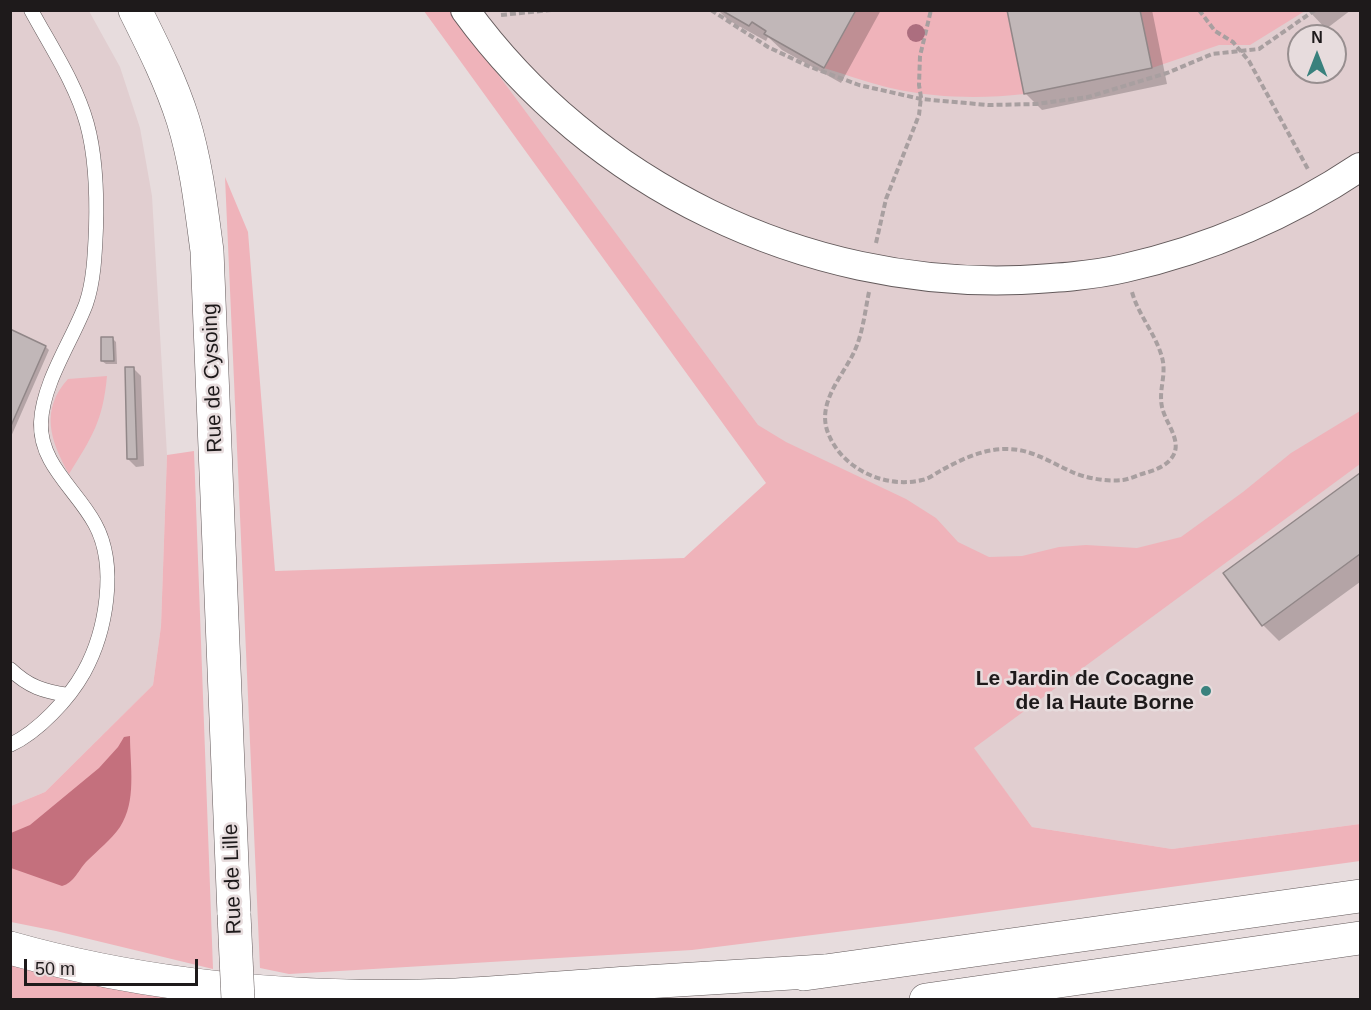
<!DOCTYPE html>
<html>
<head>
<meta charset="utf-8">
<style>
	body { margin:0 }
	#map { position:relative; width:1371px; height:1010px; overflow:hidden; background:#e7dcdd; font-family:Arial,sans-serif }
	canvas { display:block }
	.frame { position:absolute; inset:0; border:12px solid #1e1a1b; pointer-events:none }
	.north { position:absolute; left:1287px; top:24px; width:60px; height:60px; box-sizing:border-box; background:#e7dcdd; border:2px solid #978e8f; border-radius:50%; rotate:0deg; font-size:16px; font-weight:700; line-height:24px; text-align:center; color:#1e1a1b }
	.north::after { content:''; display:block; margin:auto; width:21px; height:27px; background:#39817d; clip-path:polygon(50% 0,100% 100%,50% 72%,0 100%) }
	.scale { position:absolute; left:24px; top:959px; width:174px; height:27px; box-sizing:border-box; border:3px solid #1e1a1b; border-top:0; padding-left:8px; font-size:18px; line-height:21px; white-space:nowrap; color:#1e1a1b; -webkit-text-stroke:4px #e7dcdd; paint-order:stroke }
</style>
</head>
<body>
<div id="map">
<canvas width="1371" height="1010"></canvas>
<div class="frame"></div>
<div class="north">N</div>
<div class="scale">50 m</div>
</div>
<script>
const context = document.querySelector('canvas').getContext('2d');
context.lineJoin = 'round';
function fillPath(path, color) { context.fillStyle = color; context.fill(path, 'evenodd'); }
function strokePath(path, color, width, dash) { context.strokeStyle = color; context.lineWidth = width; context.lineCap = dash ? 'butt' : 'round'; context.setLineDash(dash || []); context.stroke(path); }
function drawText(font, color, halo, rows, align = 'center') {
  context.font = font + ' Arial,sans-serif'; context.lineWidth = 5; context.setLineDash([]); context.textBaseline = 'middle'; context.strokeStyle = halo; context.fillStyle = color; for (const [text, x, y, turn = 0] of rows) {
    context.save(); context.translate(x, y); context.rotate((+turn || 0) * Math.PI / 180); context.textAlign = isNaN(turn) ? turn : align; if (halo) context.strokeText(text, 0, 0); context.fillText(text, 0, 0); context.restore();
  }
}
const built = new Path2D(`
	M 11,11 L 89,11 L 120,67 L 140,128 L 152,196 L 167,455 L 161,626 L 153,685 L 45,792 L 11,806 Z
	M 424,11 L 1360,11 L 1360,824 L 1172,849 L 1032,827 ZM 1299,36 L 1335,36 L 1335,72 L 1299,72 Z`);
const green = new Path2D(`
	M 424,11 L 451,11 L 758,425 L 786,442 L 906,499 L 936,518 L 958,542 L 989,557 L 1022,556 L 1059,547 L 1086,545 L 1137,548 L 1181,537 L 1243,492 L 1291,453 L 1360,411 L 1360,464 L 974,748 L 1032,827 L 1172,849 L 1360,824 L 1360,861 L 909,923 L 692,950 L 289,974 L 260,968 L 225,177 L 248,232 L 275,571 L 684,558 L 766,483 Z
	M 855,11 L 1007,11 L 1024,94 C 982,99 937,98 895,89 C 871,84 848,75 824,68 Z
	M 1140,11 L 1305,11 L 1250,45 L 1219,45 L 1152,68 Z
	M 107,376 C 103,421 92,437 69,474 C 50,440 40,410 68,379 Z
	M 194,451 L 213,969 L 56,931 L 11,922 L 11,806 L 45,792 L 153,685 L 161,626 L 167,455 Z
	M 10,961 L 169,997 L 169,999 L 11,999 Z`);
const water = new Path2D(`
	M 130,736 C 130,766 137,801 120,827 C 111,840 98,850 87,861 C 79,869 74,883 62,886 L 11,868 L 11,833 L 30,825 L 99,768 L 118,747 L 124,737 Z`);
const shadow = new Path2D(`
	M 718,10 L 881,10 L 841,83 L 782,50 L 768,37 L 766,41 L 728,20 Z
	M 1008,10 L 1152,10 L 1167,84 L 1042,110 L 1026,94 Z
	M 1308,10 L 1351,10 L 1326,29 Z
	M 10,331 L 46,347 L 49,350 L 10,439 Z
	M 113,339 L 116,342 L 117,364 L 106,364 L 102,361 Z
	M 133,368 L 141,376 L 144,466 L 136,467 L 128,459 Z
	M 1360,475 L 1360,582 L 1279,641 L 1263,625 L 1226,573 Z`);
const building = new Path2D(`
	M 721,10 L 856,10 L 824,68 L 764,34 L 766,31 L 752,22 L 749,26 Z
	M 1007,10 L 1140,10 L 1152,68 L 1024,94 Z
	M 10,329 L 46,346 L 10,428 Z
	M 101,337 L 113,337 L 114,361 L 101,361 Z
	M 125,367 L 134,367 L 137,459 L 127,459 Z
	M 1360,473 L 1360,554 L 1262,626 L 1223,573 Z`);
const path = new Path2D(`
	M 711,10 L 768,47 L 808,66 L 859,85 L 921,99 L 988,105 L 1036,104 L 1088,97 L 1167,73 L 1212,54 L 1259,49 L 1315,10
	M 1199,10 L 1215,31 L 1233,42 L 1249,61 L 1309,171
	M 501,15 L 551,10
	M 876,243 L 886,199 L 919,115 L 921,97 L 919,85 L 920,56 L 931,10
	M 869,292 C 865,311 863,332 855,350 C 844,375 816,402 828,433 C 842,469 885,489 922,480 C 929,479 936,473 942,470 C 962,459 983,449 1006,449 C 1031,449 1048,461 1070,471 C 1084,478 1107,482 1123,480 C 1130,479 1138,475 1145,473 C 1156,470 1169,465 1174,454 C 1181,439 1165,422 1162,407 C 1158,388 1168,374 1161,354 C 1154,332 1138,314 1132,292`);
const lane = new Path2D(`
	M 10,669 C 29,687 43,691 68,695
	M 10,745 C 38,732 69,699 84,672 C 106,632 118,566 95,524 C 77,490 39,464 41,422 C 43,382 72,341 86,304 C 94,281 95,252 96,228 C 97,194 96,157 87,124 C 76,84 51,47 31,10`);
const street = new Path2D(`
	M 465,10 C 592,185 804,288 1020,280 C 1055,278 1091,276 1125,268 C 1209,249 1288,215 1360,167`);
const secondary = new Path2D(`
	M 135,10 C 153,46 171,82 183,120 C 196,162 201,206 207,251 L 234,914`);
const highway = new Path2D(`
	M 10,948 C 155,989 306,1001 456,995 C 514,992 571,987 629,983 C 694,979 759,975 824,971
	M 804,974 L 1360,896
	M 926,1000 L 1360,938`);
const secondaryBridge = new Path2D(`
	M 234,914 L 238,1000`);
const trees = [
	[916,33]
];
const markers = [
	[1206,691,6,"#39817d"]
];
const streetNames = [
	["Rue de Cysoing",213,378,-92],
	["Rue de Lille",233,879,-92]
];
const poiNames = [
	["Le Jardin de Cocagne",1194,679],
	["de la Haute Borne",1194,703]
];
fillPath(built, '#e1ced0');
fillPath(green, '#efb3ba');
fillPath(water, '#c4707d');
fillPath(shadow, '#0003');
fillPath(building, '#c1b7b8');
strokePath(building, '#918788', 1.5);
strokePath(lane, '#635a5b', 15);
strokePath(street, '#635a5b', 30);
strokePath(secondary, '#635a5b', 34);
strokePath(highway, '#635a5b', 34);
strokePath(path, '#a89fa0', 4, [6, 3]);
strokePath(lane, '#fff', 14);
strokePath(street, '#fff', 28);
strokePath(secondary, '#fff', 33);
strokePath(highway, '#fff', 33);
strokePath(secondaryBridge, '#635a5b', 34, []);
strokePath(secondaryBridge, '#fff', 33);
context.fillStyle = '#ac6e7f';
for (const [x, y] of trees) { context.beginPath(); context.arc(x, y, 9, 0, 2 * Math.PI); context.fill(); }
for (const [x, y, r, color] of markers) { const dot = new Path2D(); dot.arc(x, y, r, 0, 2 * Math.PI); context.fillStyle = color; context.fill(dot); strokePath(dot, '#e7dcdd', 2); }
drawText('21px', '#1e1a1b', '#e7dcdd', streetNames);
drawText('bold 21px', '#1e1a1b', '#e7dcdd', poiNames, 'right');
</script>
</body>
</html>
